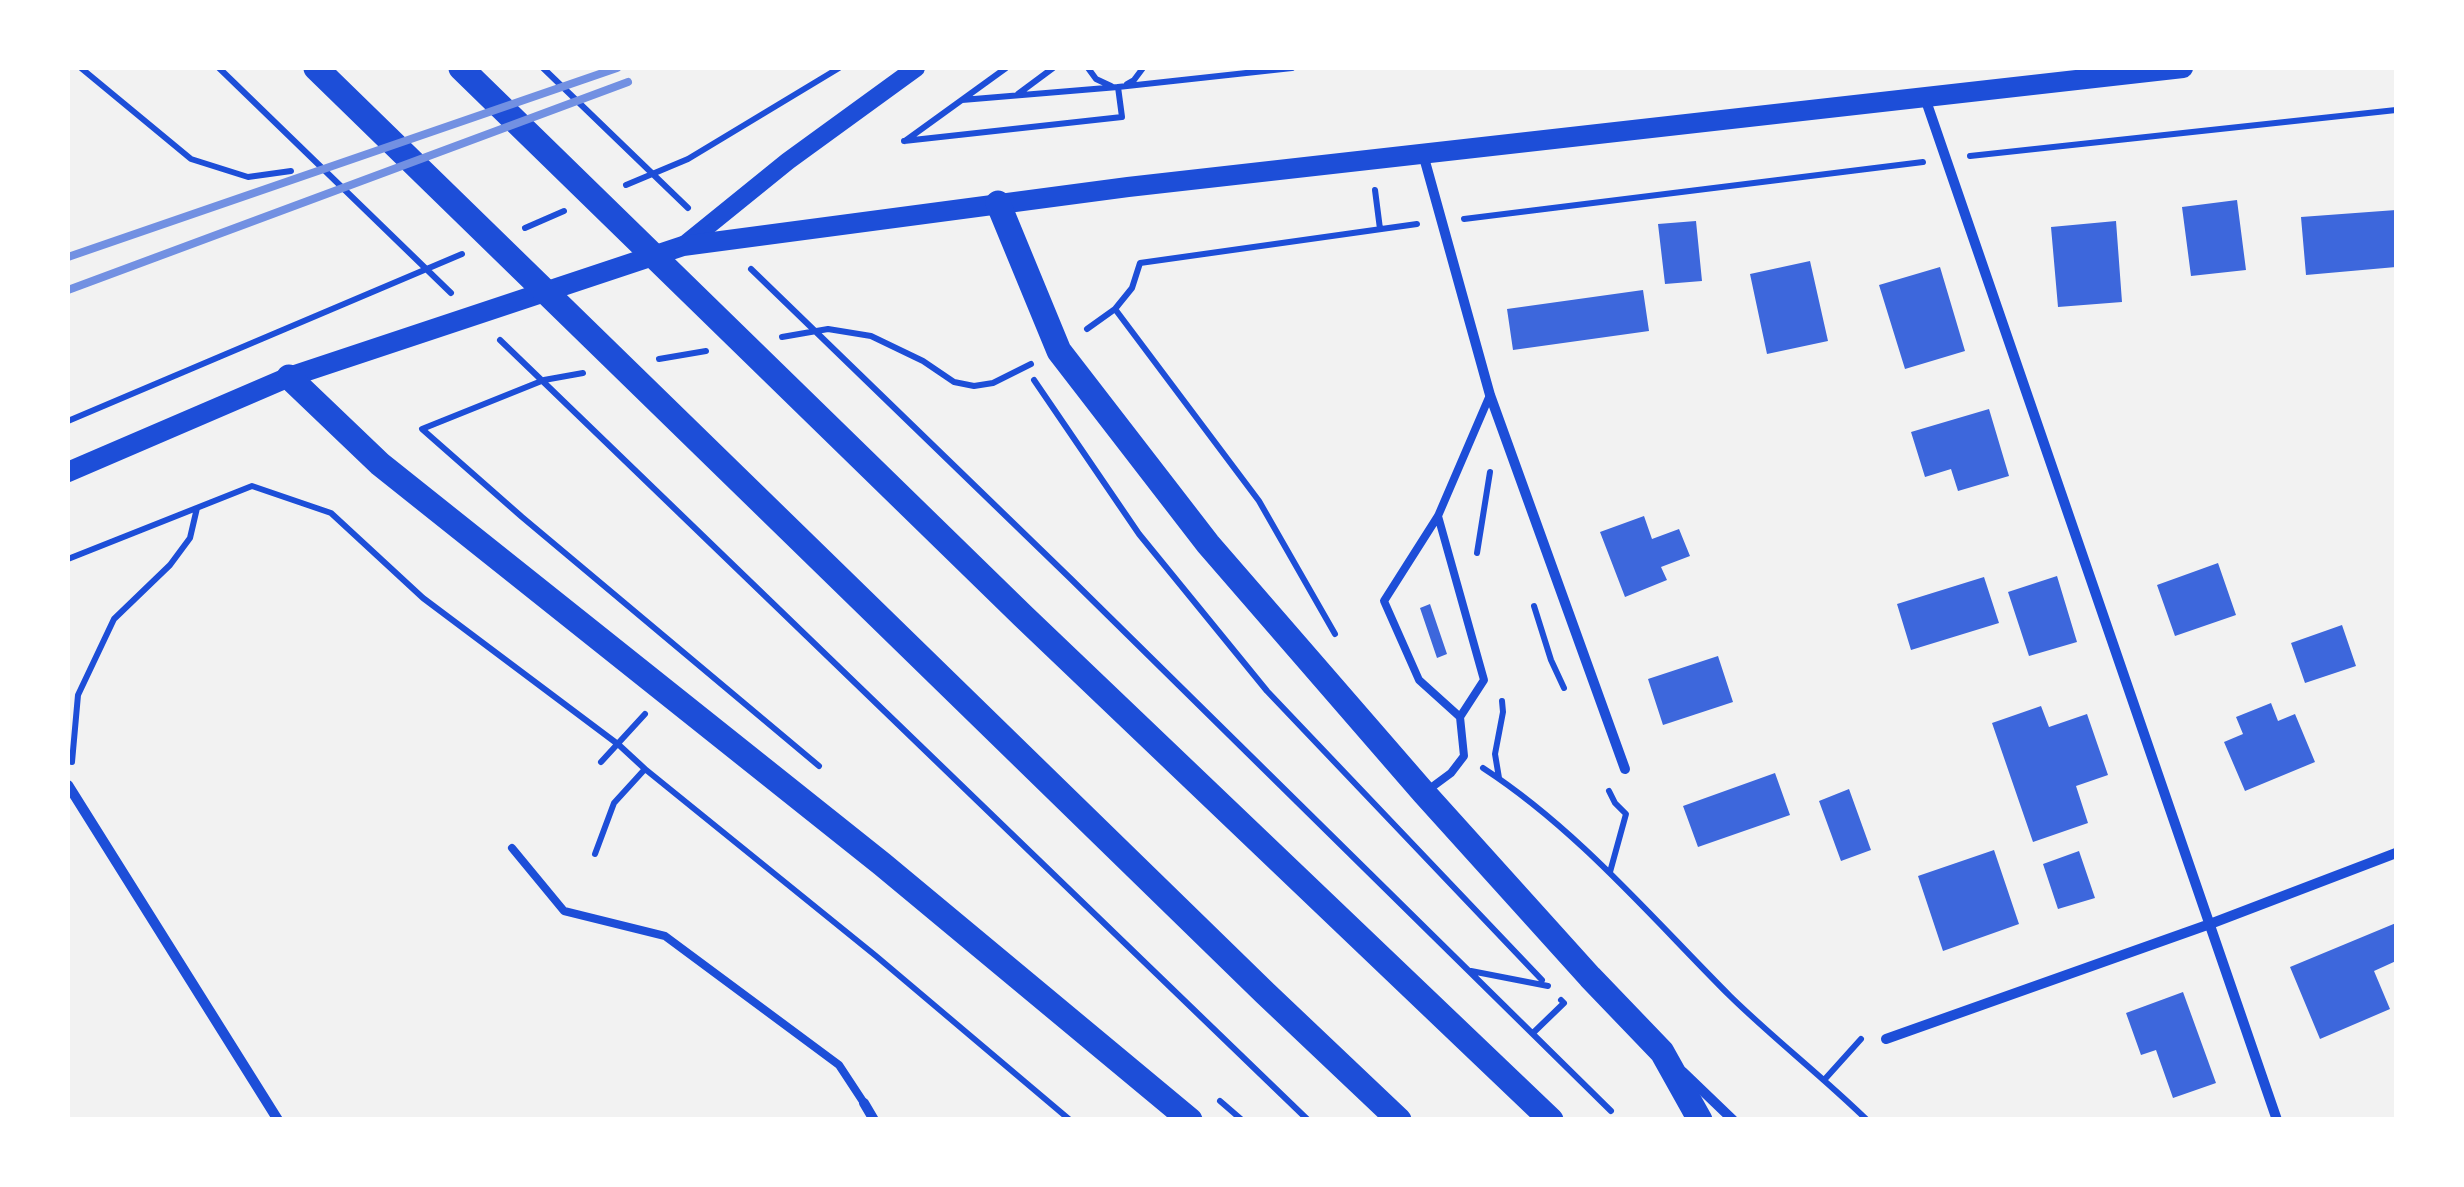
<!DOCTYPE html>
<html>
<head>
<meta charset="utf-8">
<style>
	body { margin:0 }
	#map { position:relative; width:2464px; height:1187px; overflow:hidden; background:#f2f2f2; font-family:Spectral,serif }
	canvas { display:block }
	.frame { position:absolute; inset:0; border:70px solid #fff; pointer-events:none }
</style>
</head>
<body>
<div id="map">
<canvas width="2464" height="1187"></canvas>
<div class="frame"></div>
</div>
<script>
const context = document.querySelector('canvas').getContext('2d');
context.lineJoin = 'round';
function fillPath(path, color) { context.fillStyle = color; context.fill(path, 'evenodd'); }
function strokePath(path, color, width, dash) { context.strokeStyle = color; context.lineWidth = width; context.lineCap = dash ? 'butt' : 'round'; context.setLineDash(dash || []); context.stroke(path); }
const building = new Path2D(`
	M 2237,200 L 2246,270 L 2191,276 L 2182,207 Z
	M 2396,210 L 2396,267 L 2306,275 L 2301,217 Z
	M 1696,221 L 1702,281 L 1665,284 L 1658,224 Z
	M 2116,221 L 2122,302 L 2058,307 L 2051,227 Z
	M 1810,261 L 1828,341 L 1767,354 L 1750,274 Z
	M 1940,267 L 1965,351 L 1905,369 L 1879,285 Z
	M 1643,290 L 1649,331 L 1513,350 L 1507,309 Z
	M 1989,409 L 2009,476 L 1958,491 L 1951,469 L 1925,477 L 1911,432 Z
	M 1644,516 L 1652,539 L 1679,529 L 1690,556 L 1661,567 L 1667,580 L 1625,597 L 1600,532 Z
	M 2218,563 L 2236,615 L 2175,636 L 2157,585 Z
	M 2057,576 L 2077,642 L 2029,656 L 2008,592 Z
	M 1984,577 L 1999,623 L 1911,650 L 1897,604 Z
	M 1430,604 L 1447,654 L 1437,658 L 1420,608 Z
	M 2342,625 L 2356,666 L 2305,683 L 2291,643 Z
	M 1718,656 L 1733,702 L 1663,725 L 1648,679 Z
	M 2271,703 L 2278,721 L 2295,714 L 2315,762 L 2245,791 L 2224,742 L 2243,734 L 2236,717 Z
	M 2041,706 L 2049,727 L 2087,714 L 2108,775 L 2076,786 L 2088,823 L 2033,842 L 1992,723 Z
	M 1775,773 L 1790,815 L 1698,847 L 1683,806 Z
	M 1849,789 L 1871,850 L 1841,861 L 1819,801 Z
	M 1994,850 L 2019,924 L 1943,951 L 1918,876 Z
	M 2079,851 L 2095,898 L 2058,909 L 2043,864 Z
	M 2396,923 L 2396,961 L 2374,971 L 2390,1009 L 2320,1039 L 2290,967 Z
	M 2183,992 L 2216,1083 L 2173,1098 L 2156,1050 L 2141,1055 L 2126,1013 Z`);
const path = new Path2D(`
	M 81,68 L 191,159 L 248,177 L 291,171
	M 219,68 L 451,293
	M 543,68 L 688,208
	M 1088,68 L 1096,79 L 1111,86
	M 1127,84 L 1134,80 L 1143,68
	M 1018,94 L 1053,68
	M 962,100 L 1118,87 L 1292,68
	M 904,141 L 1122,117 L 1118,87
	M 905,141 L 1006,68
	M 1970,156 L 2396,110
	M 626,185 L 688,159 L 839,68
	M 1375,190 L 1380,229
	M 1464,219 L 1923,162
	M 525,228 L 564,211
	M 751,269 L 1071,579 L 1611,1111
	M 1115,309 L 1259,501 L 1335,634
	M 1087,329 L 1115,309 L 1132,288 L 1140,263 L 1417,224
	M 782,337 L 828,329 L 871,336 L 923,361 L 954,382 L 974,386 L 993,383 L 1031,364
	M 500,340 L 1308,1120
	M 659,359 L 706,351
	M 583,373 L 544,380 L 422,429 L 522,517 L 819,766
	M 1034,380 L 1139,534 L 1267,691 L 1542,980
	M 68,421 L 462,254
	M 1477,553 L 1490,472
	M 68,559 L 252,486 L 331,513 L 423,598 L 619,745 L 645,769 L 876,956 L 1070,1120
	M 1534,606 L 1551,660 L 1564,688
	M 72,762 L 78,695 L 114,619 L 170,565 L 190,538 L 197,508
	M 601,762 L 645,714
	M 1483,768 C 1577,829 1652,918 1730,996 C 1774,1039 1823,1077 1867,1120
	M 1499,778 L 1495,754 L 1503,712 L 1502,701
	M 1609,791 L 1615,803 L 1626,814 L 1610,872
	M 595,854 L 614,803 L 645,769
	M 1471,971 L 1548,986
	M 1533,1033 L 1564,1003 L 1561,1000
	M 1825,1079 L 1861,1039
	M 1220,1101 L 1242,1120`);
const service = new Path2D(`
	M 1438,516 L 1484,680 L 1460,717
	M 1428,790 L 1451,773 L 1464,756 L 1460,717 L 1419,680 L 1384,601 L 1438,516 L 1490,395
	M 512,848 L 564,911 L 665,936 L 839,1065 L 864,1103`);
const minor = new Path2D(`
	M 1925,98 L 2277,1120
	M 1423,154 L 1490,395 L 1625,769
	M 68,785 L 278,1120
	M 1886,1039 L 2210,924 L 2396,853
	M 1683,1072 L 1733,1120
	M 864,1103 L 874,1120`);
const tertiary = new Path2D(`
	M 683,246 L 788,161 L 916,68`);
const secondary = new Path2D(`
	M 68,472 L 289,377 L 683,246 L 1128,187 L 2183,68`);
const primary = new Path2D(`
	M 316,68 L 1265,993 L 1399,1120
	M 461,68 L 1023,616 L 1551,1120
	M 998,203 L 1059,351 L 1208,544 L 1424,793 L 1590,977 L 1662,1052 L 1700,1120
	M 289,377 L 380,464 L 882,864 L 1190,1120`);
const rail = new Path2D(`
	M 68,257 L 617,68
	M 68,290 L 628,82`);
fillPath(building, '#3d67dc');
strokePath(path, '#1d4ed8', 6);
strokePath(service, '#1d4ed8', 8);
strokePath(minor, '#1d4ed8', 10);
strokePath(tertiary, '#1d4ed8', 18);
strokePath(secondary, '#1d4ed8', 20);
strokePath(primary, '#1d4ed8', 25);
strokePath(rail, '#7290e2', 8);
</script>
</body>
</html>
